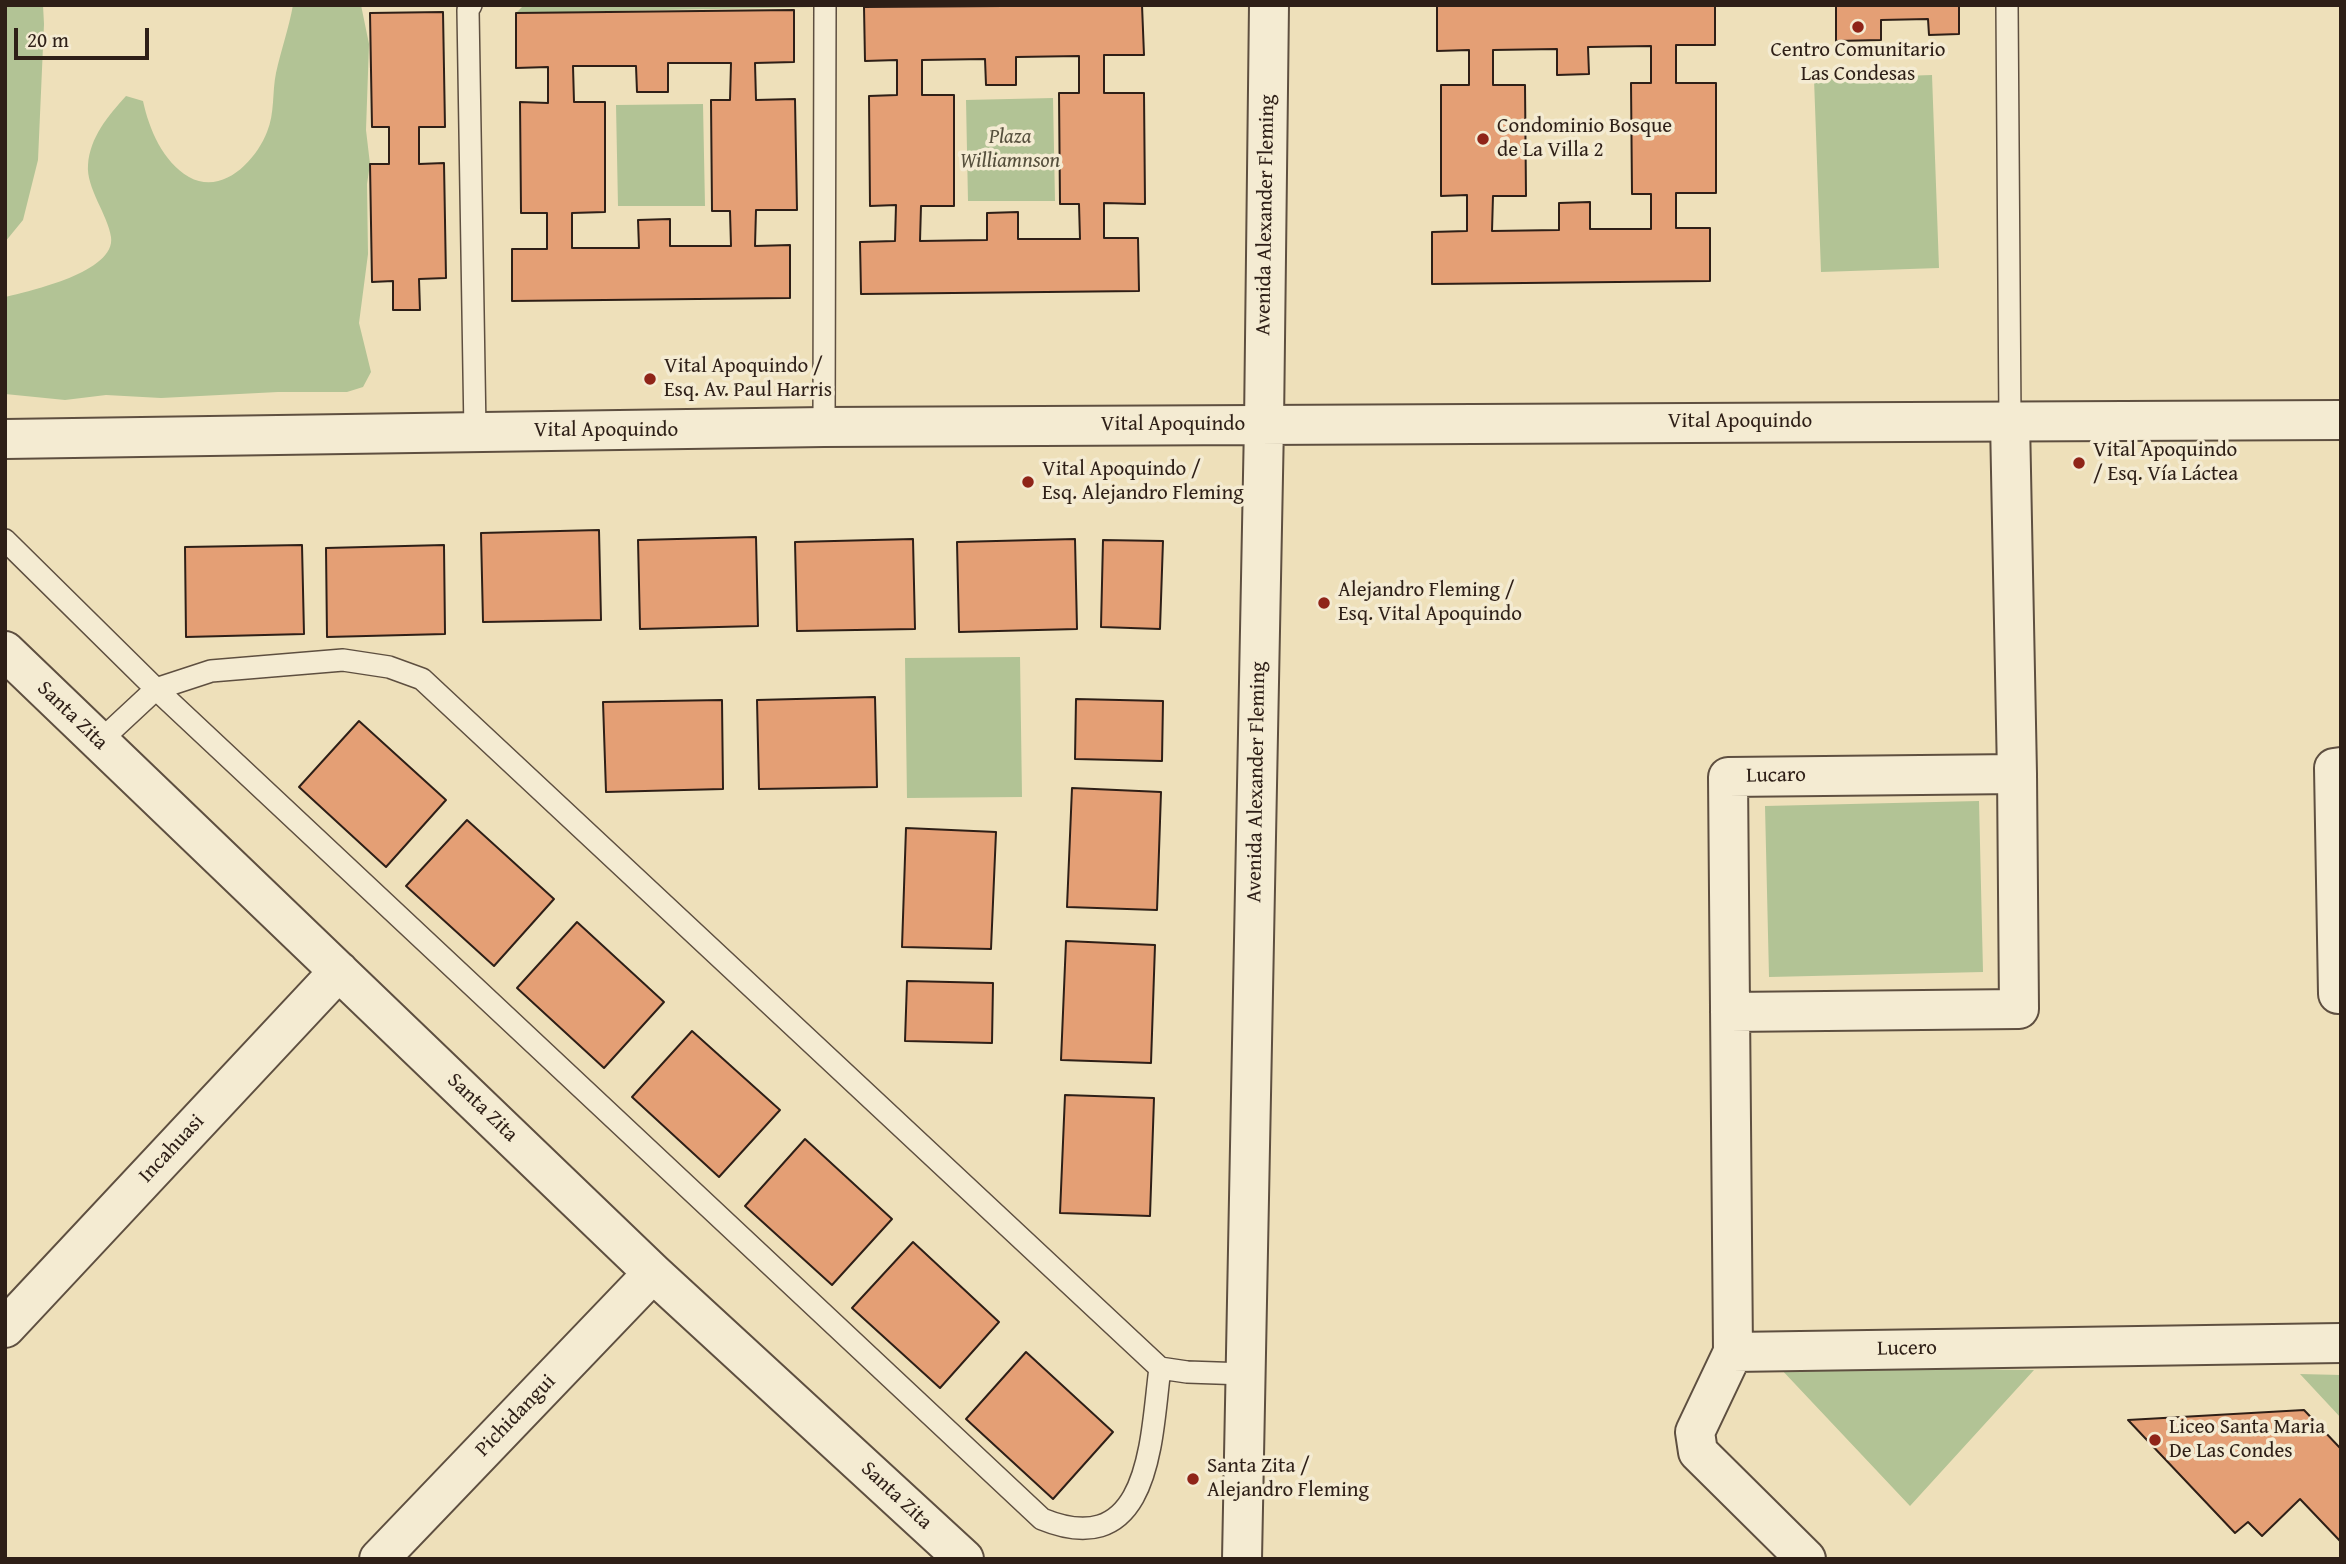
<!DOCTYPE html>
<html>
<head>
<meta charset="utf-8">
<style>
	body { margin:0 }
	#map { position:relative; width:2346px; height:1564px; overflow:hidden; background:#eee0ba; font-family:"Gentium Book Plus",serif }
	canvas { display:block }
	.frame { position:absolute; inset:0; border:7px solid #2e1f17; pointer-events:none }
	.scale { position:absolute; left:14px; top:28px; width:135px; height:32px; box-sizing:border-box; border:4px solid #2e1f17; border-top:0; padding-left:9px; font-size:21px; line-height:24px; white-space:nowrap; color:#2e1f17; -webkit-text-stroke:5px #f4ebd2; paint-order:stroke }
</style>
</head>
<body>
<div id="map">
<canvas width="2346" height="1564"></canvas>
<div class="frame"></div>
<div class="scale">20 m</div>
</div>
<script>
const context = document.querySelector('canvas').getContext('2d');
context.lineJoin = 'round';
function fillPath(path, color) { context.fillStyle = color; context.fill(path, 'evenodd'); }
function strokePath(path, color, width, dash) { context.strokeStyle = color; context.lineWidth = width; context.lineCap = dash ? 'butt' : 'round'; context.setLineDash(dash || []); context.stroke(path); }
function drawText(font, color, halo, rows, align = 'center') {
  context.font = font + ' "Gentium Book Plus",serif'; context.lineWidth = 7; context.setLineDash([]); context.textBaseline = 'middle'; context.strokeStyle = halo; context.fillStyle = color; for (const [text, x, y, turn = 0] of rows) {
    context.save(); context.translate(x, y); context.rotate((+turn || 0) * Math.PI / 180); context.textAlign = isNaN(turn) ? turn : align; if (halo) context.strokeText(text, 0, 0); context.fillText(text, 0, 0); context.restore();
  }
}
const green = new Path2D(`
	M 5,5 L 43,5 L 44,24 L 38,160 L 23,220 L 5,242 Z
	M 293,5 L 361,5 L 369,44 L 366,130 L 370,164 L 367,184 L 368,254 L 359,323 L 371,372 L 363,387 L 347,392 L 278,392 L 161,398 L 106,395 L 65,400 L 5,394 L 5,297 C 30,291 116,272 111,237 C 108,215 86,188 88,165 C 90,137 108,116 126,96 L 143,101 C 149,129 163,162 189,177 C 223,196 256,160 267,132 C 275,113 272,92 276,73 C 281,50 289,28 293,5 Z
	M 524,5 L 813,5 L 813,7 L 516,13 Z
	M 1932,75 L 1939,268 L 1821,272 L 1814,79 Z
	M 1053,98 L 1055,201 L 968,201 L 966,100 Z
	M 703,104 L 705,206 L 618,206 L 616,105 Z
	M 1020,657 L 1022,797 L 907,798 L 905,658 Z
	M 1979,801 L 1983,972 L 1769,977 L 1765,806 Z
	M 1779,1367 L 2034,1370 L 1910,1506 Z
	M 2300,1374 L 2341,1375 L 2341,1418 Z`);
const building = new Path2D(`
	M 1142,5 L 1144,55 L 1104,55 L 1104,93 L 1144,93 L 1145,204 L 1104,203 L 1104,238 L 1138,238 L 1139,291 L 861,294 L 860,242 L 895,241 L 896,205 L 870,206 L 869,96 L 897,95 L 897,60 L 865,61 L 864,7 ZM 1079,56 L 1079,93 L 1059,93 L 1060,204 L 1079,204 L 1080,239 L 1018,239 L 1018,212 L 987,213 L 987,240 L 920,241 L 921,206 L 954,206 L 954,95 L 922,95 L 922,60 L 985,59 L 986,85 L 1016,85 L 1016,57 Z
	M 1437,5 L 1715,5 L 1715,45 L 1676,45 L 1676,83 L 1716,83 L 1716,193 L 1676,193 L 1676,228 L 1710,228 L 1710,281 L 1432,284 L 1432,232 L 1467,231 L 1467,195 L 1441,196 L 1441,85 L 1469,85 L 1469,50 L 1437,51 ZM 1651,46 L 1651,83 L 1631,83 L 1632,194 L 1651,194 L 1651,229 L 1590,229 L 1590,202 L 1559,203 L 1559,230 L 1492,231 L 1493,196 L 1526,196 L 1525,85 L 1493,85 L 1493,50 L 1557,49 L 1557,75 L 1589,74 L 1588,47 Z
	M 1836,5 L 1959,5 L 1959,34 L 1929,35 L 1928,19 L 1881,20 L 1881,40 L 1836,41 Z
	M 794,10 L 794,62 L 755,63 L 756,100 L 795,99 L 797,210 L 756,210 L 755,246 L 790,245 L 790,298 L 512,301 L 512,249 L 547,249 L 547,213 L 521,213 L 520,102 L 548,103 L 548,67 L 516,68 L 516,13 ZM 668,63 L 731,63 L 730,100 L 711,100 L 712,211 L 730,211 L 731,246 L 670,246 L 670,219 L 638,220 L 639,248 L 572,248 L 572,213 L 605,212 L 605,102 L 574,102 L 573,66 L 636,66 L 637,92 L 668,92 Z
	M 443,12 L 445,127 L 419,127 L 419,164 L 444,163 L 446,278 L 419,279 L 420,310 L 393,310 L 393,281 L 372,282 L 370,164 L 389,164 L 389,127 L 372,127 L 370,13 Z
	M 599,530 L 601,620 L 483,622 L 481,533 Z
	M 756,537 L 758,626 L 640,629 L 638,540 Z
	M 913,539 L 915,629 L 797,631 L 795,542 Z
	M 1075,539 L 1077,629 L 959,632 L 957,542 Z
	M 1103,540 L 1163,541 L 1160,629 L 1101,627 Z
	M 302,545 L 304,634 L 186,637 L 185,547 Z
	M 444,545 L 445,634 L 327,637 L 326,548 Z
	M 875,697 L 877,787 L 759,789 L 757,700 Z
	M 1076,699 L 1163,701 L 1162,761 L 1075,759 Z
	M 722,700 L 723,789 L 606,792 L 603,702 Z
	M 359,721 L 446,800 L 386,867 L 299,787 Z
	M 1072,788 L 1161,792 L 1157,910 L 1067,907 Z
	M 467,820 L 554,899 L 494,966 L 406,886 Z
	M 906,828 L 996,832 L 991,949 L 902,947 Z
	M 577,922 L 664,1002 L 604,1068 L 517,988 Z
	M 1066,941 L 1155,945 L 1151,1063 L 1061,1060 Z
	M 907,981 L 993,983 L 992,1043 L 905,1041 Z
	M 692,1031 L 780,1110 L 719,1177 L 632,1097 Z
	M 1065,1095 L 1154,1098 L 1150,1216 L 1060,1213 Z
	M 805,1139 L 892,1219 L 832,1285 L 745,1206 Z
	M 913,1242 L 999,1322 L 940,1388 L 852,1308 Z
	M 1026,1352 L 1113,1432 L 1053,1499 L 966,1419 Z
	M 2304,1410 L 2341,1449 L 2341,1542 L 2300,1499 L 2262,1536 L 2248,1522 L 2235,1533 L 2128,1420 Z`);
const service = new Path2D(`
	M 471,5 L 468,10 L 475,432
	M 2007,5 L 2010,421
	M 824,427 L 825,5
	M 5,540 L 156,689 L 1042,1519 C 1152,1564 1151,1435 1160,1368
	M 99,742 L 156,689 L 211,671 L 343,660 L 389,667 L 422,679 L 1160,1368 L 1187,1372 L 1246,1374`);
const minor = new Path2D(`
	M 1264,424 L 1269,5
	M 5,651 L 653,1273 L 964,1559
	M 2341,767 L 2334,768 L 2338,994 L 2341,994
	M 1730,1012 L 2019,1009 L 2017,774
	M 5,1328 L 339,971
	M 1733,1352 L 2341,1343
	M 379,1559 L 653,1273
	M 1806,1559 L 1698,1452 L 1695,1432 L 1733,1352 L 1728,777 L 2017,774 L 2010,421`);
const tertiary = new Path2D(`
	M 5,439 L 824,427 L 2341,420
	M 1242,1559 L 1264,424`);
const markers = [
	[1858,27,7,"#8f2418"],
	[1483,139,7,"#8f2418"],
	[650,379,7,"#8f2418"],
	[2079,463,7,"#8f2418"],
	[1028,482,7,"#8f2418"],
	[1324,603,7,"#8f2418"],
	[2155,1440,7,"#8f2418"],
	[1193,1479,7,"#8f2418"]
];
const poiNames = [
	["Centro Comunitario",1858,51,"center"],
	["Las Condesas",1858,75,"center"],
	["Condominio Bosque",1497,127],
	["de La Villa 2",1497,151],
	["Vital Apoquindo /",664,367],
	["Esq. Av. Paul Harris",664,391],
	["Vital Apoquindo",2093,451],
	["/ Esq. Vía Láctea",2093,475],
	["Vital Apoquindo /",1042,470],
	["Esq. Alejandro Fleming",1042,494],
	["Alejandro Fleming /",1338,591],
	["Esq. Vital Apoquindo",1338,615],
	["Liceo Santa Maria",2169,1428],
	["De Las Condes",2169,1452],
	["Santa Zita /",1207,1467],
	["Alejandro Fleming",1207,1491]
];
const parkNames = [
	["Plaza",1010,138],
	["Williamnson",1010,162]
];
const streetNames = [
	["Avenida Alexander Fleming",1266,215,-89],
	["Vital Apoquindo",1740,422],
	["Vital Apoquindo",1173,425],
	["Vital Apoquindo",606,431],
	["Santa Zita",72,716,44],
	["Lucaro",1776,776,-1],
	["Avenida Alexander Fleming",1257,782,-89],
	["Santa Zita",482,1108,44],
	["Incahuasi",172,1149,-47],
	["Lucero",1907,1349,-1],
	["Pichidangui",516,1416,-46],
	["Santa Zita",896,1496,43]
];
fillPath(green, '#b2c395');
fillPath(building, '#e49f75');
strokePath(building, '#2e1f17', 2);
strokePath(service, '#5e4f40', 24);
strokePath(minor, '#5e4f40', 42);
strokePath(tertiary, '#5e4f40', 42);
strokePath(service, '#f4ebd2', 21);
strokePath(minor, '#f4ebd2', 38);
strokePath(tertiary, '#f4ebd2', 38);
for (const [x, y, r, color] of markers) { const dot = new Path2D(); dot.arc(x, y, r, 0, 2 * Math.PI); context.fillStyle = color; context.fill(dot); strokePath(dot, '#f4ebd2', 2.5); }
drawText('21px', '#2e1f17', '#f4ebd2', poiNames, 'left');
drawText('italic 21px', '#56503d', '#f4ebd2', parkNames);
drawText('21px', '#2e1f17', '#f4ebd2', streetNames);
</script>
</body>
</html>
